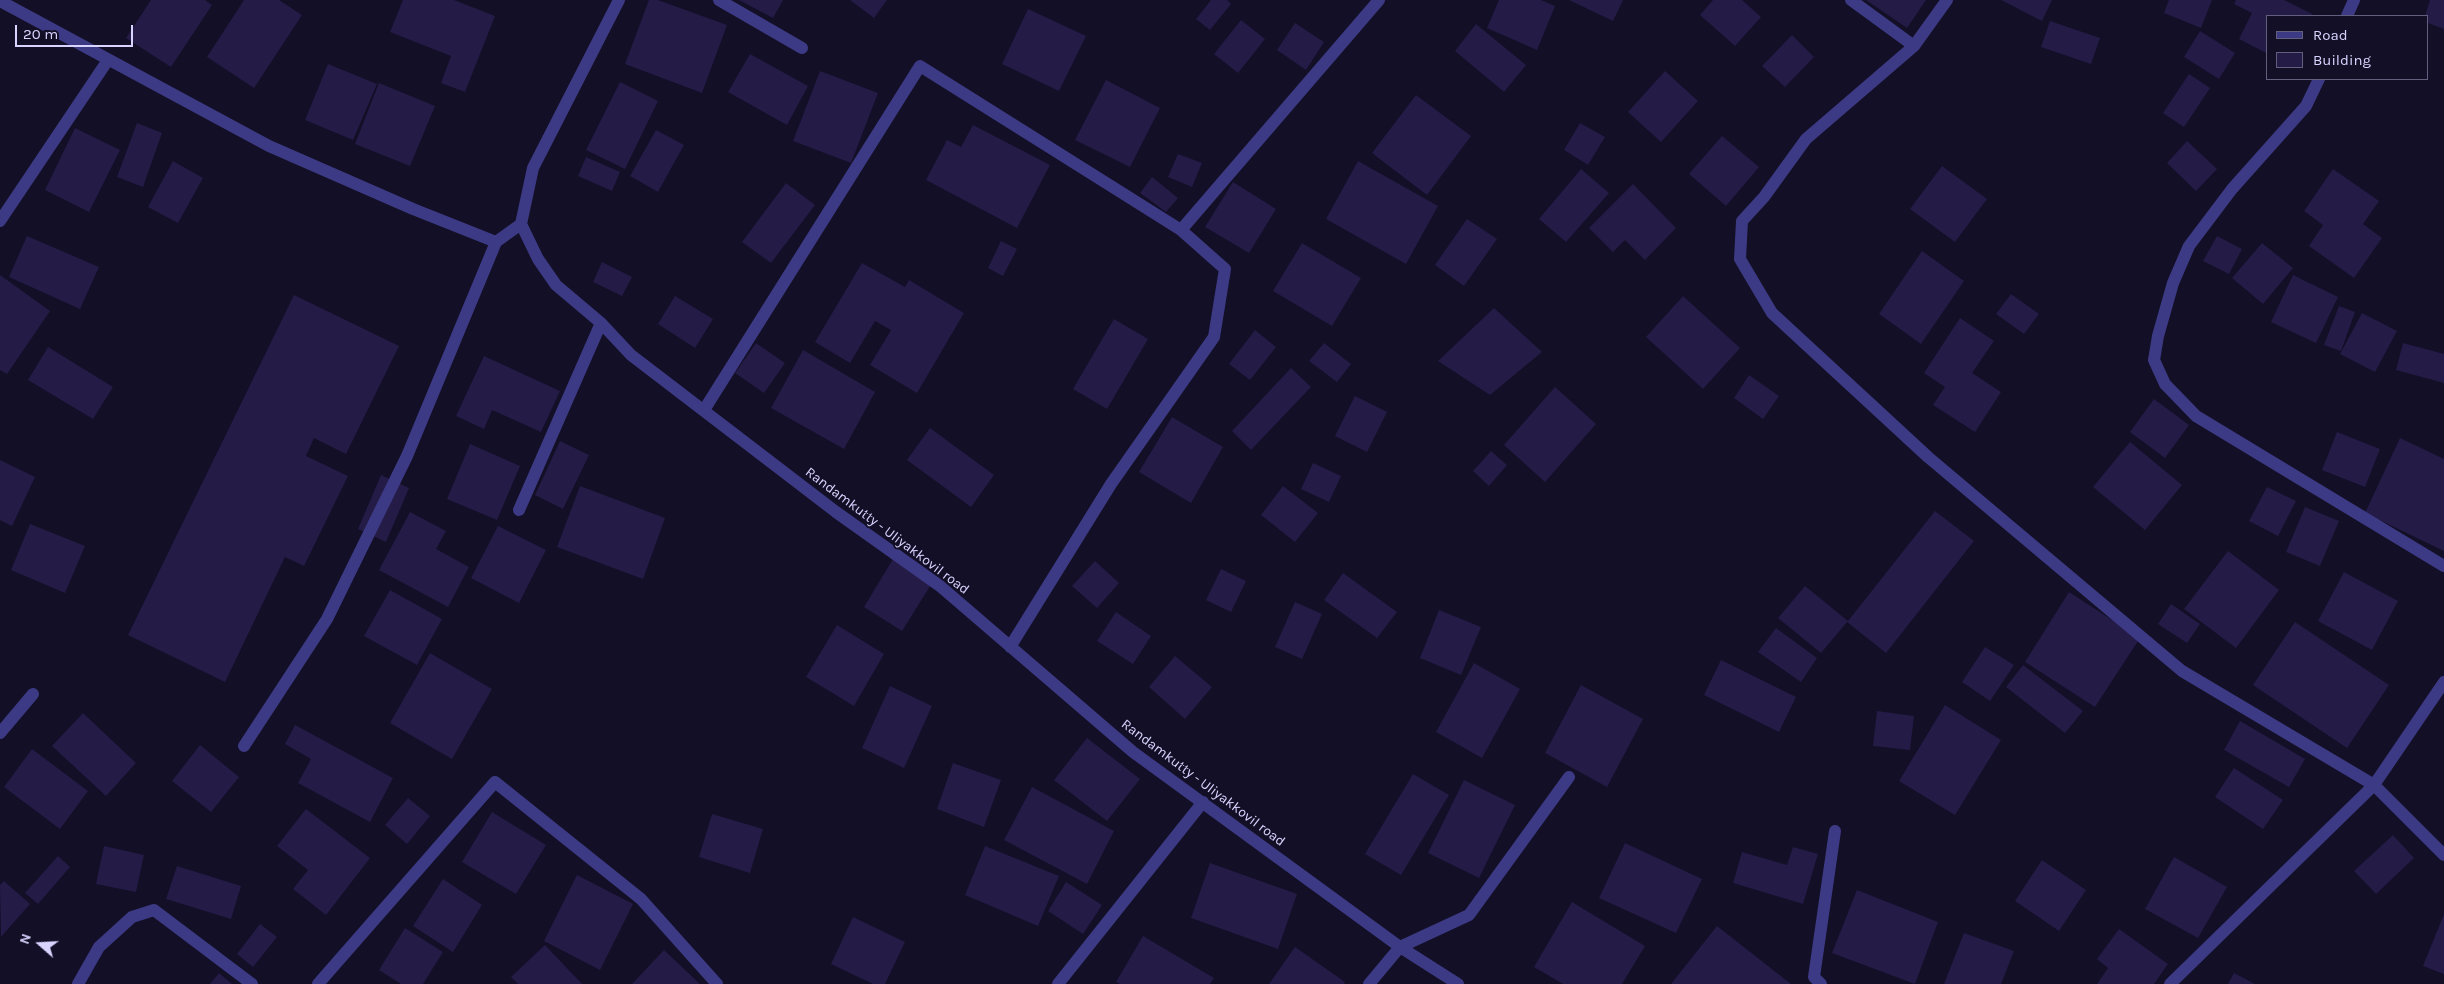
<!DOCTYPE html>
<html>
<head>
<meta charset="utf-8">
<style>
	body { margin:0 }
	#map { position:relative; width:2444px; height:984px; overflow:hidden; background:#130f26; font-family:Karla,sans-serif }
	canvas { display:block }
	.legend { position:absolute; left:2266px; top:15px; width:162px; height:65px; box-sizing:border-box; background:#130f26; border:1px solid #625e7d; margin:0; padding:6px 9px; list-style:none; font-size:15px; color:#d9d4ff }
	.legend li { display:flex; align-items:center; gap:10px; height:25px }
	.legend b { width:25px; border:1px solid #625e7d }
	.north { position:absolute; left:15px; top:919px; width:50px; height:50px; -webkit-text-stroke:4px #130f26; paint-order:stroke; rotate:289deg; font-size:14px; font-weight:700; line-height:20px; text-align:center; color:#d9d4ff }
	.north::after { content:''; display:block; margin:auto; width:18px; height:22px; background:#d9d4ff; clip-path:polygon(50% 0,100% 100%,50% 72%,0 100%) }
	.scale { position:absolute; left:15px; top:25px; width:118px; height:22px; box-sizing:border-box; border:2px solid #d9d4ff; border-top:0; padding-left:6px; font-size:15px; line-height:18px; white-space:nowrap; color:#d9d4ff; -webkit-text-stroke:4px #130f26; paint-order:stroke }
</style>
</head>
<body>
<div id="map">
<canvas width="2444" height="984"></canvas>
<ul class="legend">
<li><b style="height:6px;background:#3d3a85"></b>Road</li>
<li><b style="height:14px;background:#241b47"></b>Building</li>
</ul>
<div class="north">N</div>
<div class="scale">20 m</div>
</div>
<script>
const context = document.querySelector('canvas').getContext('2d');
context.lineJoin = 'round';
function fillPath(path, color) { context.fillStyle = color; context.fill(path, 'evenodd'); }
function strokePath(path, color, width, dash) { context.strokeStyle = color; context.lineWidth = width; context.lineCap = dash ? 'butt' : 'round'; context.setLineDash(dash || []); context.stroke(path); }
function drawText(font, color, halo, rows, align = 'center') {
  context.font = font + ' Karla,sans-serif'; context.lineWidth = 4; context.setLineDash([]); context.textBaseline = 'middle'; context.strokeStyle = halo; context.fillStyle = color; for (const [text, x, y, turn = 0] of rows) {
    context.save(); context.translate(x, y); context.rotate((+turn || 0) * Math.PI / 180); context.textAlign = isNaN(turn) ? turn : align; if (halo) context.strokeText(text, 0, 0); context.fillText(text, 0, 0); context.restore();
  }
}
const building = new Path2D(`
	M 151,0 L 205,0 L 212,5 L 171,67 L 126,38 Z
	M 244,0 L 279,0 L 302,15 L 254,88 L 207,57 Z
	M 403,0 L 454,0 L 495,16 L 465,92 L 441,83 L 451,56 L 390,32 Z
	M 649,0 L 658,0 L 727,25 L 702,93 L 625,64 Z
	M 739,0 L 783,0 L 773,18 Z
	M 850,0 L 887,0 L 874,18 Z
	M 1211,0 L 1227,0 L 1231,4 L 1210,30 L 1196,19 Z
	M 1499,0 L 1541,0 L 1555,6 L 1537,50 L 1487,28 Z
	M 1569,0 L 1623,0 L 1613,21 Z
	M 1713,0 L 1742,0 L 1761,17 L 1735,46 L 1700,15 Z
	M 1866,0 L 1926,0 L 1907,28 Z
	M 2001,0 L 2052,0 L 2042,21 Z
	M 2169,0 L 2212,0 L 2201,28 L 2164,13 Z
	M 2236,0 L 2284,0 L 2312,14 L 2311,16 L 2268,16 L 2268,54 L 2239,39 L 2252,13 L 2234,4 Z
	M 2430,0 L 2444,0 L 2444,29 L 2428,23 L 2428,16 L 2425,16 Z
	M 1028,9 L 1086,36 L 1059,91 L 1002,64 Z
	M 1241,20 L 1265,39 L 1238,73 L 1214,54 Z
	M 2050,21 L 2100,38 L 2091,64 L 2041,47 Z
	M 1295,23 L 1324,42 L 1306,70 L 1277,50 Z
	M 1476,24 L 1526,65 L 1504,92 L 1455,51 Z
	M 2200,31 L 2235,53 L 2219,79 L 2184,57 Z
	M 1792,35 L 1814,57 L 1785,87 L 1762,66 Z
	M 750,54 L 808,86 L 787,125 L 728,92 Z
	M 328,64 L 377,84 L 353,140 L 305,120 Z
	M 820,71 L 878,93 L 851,163 L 793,141 Z
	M 1665,71 L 1698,101 L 1661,142 L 1628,112 Z
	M 2189,74 L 2210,88 L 2184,127 L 2163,113 Z
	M 1106,80 L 1160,108 L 1130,167 L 1075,140 Z
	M 620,82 L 658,101 L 625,169 L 586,150 Z
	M 379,83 L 435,106 L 410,166 L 355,144 Z
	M 1416,95 L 1471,136 L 1427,195 L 1372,153 Z
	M 137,123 L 162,133 L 143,187 L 117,177 Z
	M 1580,123 L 1605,137 L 1588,165 L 1564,150 Z
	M 973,125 L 1050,165 L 1017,228 L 926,180 L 947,140 L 961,147 Z
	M 75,128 L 120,150 L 89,212 L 45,190 Z
	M 656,130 L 684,145 L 658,192 L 630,176 Z
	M 1722,136 L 1759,167 L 1726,206 L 1689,174 Z
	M 2187,141 L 2217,169 L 2196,191 L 2167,163 Z
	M 1178,154 L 1202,163 L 1192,187 L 1168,177 Z
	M 586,157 L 620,172 L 612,191 L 578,176 Z
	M 173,161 L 203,178 L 178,223 L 148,207 Z
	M 1358,161 L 1438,206 L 1406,264 L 1326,219 Z
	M 1942,166 L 1987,199 L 1955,242 L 1910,209 Z
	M 1581,169 L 1609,193 L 1566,242 L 1539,219 Z
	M 2333,169 L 2379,201 L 2363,224 L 2382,238 L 2354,278 L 2309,246 L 2323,225 L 2304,211 Z
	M 1152,177 L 1178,198 L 1166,212 L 1140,193 Z
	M 1233,182 L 1276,209 L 1249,253 L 1205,227 Z
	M 786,183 L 815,205 L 771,263 L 742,242 Z
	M 1633,184 L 1676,228 L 1645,260 L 1625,240 L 1613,252 L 1589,228 Z
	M 1467,219 L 1497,239 L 1464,286 L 1435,265 Z
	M 27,236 L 99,267 L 80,309 L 9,277 Z
	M 2217,236 L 2242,249 L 2229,274 L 2203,261 Z
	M 1001,241 L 1017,249 L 1003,276 L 988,268 Z
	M 1302,243 L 1361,278 L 1332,326 L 1273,291 Z
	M 2262,243 L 2293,268 L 2263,304 L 2232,278 Z
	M 1922,251 L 1964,281 L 1921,344 L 1879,314 Z
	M 602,262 L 632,277 L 622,296 L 593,282 Z
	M 862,263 L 905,287 L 909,280 L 964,313 L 917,393 L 870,365 L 891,330 L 875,321 L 850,363 L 815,342 Z
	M 0,275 L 50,311 L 7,374 L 0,370 Z
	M 2293,275 L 2338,297 L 2316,343 L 2271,322 Z
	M 2011,294 L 2039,314 L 2024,334 L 1996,314 Z
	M 294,295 L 399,346 L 346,454 L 314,438 L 306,456 L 348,476 L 304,566 L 285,557 L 225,682 L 128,635 Z
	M 675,296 L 713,319 L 695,348 L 658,324 Z
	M 1683,296 L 1740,348 L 1703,389 L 1646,337 Z
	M 2339,306 L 2355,312 L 2341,351 L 2324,345 Z
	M 1494,308 L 1542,352 L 1490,395 L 1438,361 Z
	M 2362,313 L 2397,331 L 2375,372 L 2340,354 Z
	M 1960,318 L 1994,341 L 1972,373 L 2001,392 L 1975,432 L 1933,405 L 1945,387 L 1924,373 Z
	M 1114,319 L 1148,339 L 1107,409 L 1073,389 Z
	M 1255,330 L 1276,347 L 1250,380 L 1229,364 Z
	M 756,343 L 785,363 L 764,393 L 735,373 Z
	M 1324,343 L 1351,364 L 1337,382 L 1309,361 Z
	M 2403,343 L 2444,354 L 2444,383 L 2396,370 Z
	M 48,347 L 113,387 L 93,419 L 28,380 Z
	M 803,350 L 875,392 L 844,449 L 771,408 Z
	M 484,356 L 560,391 L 541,432 L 492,410 L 484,429 L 456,416 Z
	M 1291,368 L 1311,387 L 1251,450 L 1232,431 Z
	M 1749,375 L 1779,396 L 1763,419 L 1734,398 Z
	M 1555,387 L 1596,424 L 1545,482 L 1504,445 Z
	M 1355,396 L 1387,412 L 1367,452 L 1335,436 Z
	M 2154,399 L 2189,425 L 2165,458 L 2130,432 Z
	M 1172,417 L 1223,447 L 1191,503 L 1139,472 Z
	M 930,428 L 994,475 L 971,507 L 907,460 Z
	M 2337,432 L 2380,449 L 2365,487 L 2322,470 Z
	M 2400,438 L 2444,459 L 2444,551 L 2365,513 Z
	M 560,441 L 589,455 L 563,509 L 535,495 Z
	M 2130,442 L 2182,485 L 2145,530 L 2093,487 Z
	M 470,444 L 520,466 L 497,520 L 447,499 Z
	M 1491,451 L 1507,465 L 1489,486 L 1473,471 Z
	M 0,460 L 35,477 L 12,526 L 0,520 Z
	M 1313,463 L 1341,476 L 1329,502 L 1301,489 Z
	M 381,475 L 409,488 L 386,542 L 358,529 Z
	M 580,486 L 665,518 L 643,579 L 557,547 Z
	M 1283,486 L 1318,513 L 1295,542 L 1261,515 Z
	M 2267,487 L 2296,501 L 2278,536 L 2249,521 Z
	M 2305,507 L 2339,521 L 2320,566 L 2286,552 Z
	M 1935,511 L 1974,541 L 1886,653 L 1847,622 L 1821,653 L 1778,618 L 1805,586 L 1848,621 Z
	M 410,512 L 446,531 L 436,549 L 469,567 L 448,607 L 379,570 Z
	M 30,524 L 85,546 L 65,593 L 11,570 Z
	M 498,526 L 546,550 L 519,603 L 471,578 Z
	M 2228,551 L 2279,590 L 2236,648 L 2184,609 Z
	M 893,559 L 932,583 L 902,631 L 864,607 Z
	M 1095,561 L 1119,583 L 1097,608 L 1072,586 Z
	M 1221,569 L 1246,581 L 1231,612 L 1206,600 Z
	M 2344,572 L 2398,601 L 2372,650 L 2318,621 Z
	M 1343,573 L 1397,612 L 1377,638 L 1324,600 Z
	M 390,590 L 442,619 L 417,665 L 364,636 Z
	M 2069,592 L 2140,638 L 2095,707 L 2025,662 Z
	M 1295,602 L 1322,614 L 1302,659 L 1275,647 Z
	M 2171,604 L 2200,624 L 2187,643 L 2158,624 Z
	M 1439,610 L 1481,627 L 1461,675 L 1420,658 Z
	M 1116,612 L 1151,636 L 1133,664 L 1097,641 Z
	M 2295,622 L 2389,685 L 2347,748 L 2253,685 Z
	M 837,625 L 884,654 L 854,706 L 806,677 Z
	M 1776,628 L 1817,658 L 1801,682 L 1758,652 Z
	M 1985,647 L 2014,665 L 1990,701 L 1962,682 Z
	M 430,653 L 492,689 L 452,759 L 390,723 Z
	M 1175,656 L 1212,687 L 1185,719 L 1149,687 Z
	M 1721,660 L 1796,697 L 1779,732 L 1704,695 Z
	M 1474,663 L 1520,689 L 1482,758 L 1436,732 Z
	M 2023,665 L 2083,711 L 2065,733 L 2006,687 Z
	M 1581,685 L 1643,719 L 1607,787 L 1545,753 Z
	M 890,686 L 932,706 L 904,768 L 862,748 Z
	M 1945,705 L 2001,740 L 1955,815 L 1899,781 Z
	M 1877,711 L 1914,716 L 1910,750 L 1873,746 Z
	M 83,713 L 136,763 L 106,796 L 52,746 Z
	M 2240,721 L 2305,759 L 2289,787 L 2224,750 Z
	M 295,725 L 393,778 L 370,822 L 298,783 L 311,759 L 285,744 Z
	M 1087,738 L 1140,779 L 1107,821 L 1054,780 Z
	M 200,745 L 239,777 L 211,812 L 172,781 Z
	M 32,749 L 88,791 L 60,829 L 4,787 Z
	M 953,763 L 1001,780 L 984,827 L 937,809 Z
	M 2234,768 L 2283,800 L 2263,829 L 2215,797 Z
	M 1413,774 L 1449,795 L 1401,875 L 1365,854 Z
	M 1464,780 L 1515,805 L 1479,878 L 1428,853 Z
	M 1032,787 L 1114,831 L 1087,884 L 1004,840 Z
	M 408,798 L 430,816 L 407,844 L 385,825 Z
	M 306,809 L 370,858 L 326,915 L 293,889 L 308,870 L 277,846 Z
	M 492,812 L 546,845 L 516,894 L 462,862 Z
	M 712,814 L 763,829 L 750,873 L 699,857 Z
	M 2393,835 L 2414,858 L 2376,894 L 2354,871 Z
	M 1625,843 L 1702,879 L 1676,933 L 1599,898 Z
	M 104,846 L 144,855 L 136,892 L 96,884 Z
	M 985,846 L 1059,876 L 1038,926 L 965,895 Z
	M 1793,847 L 1818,854 L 1803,904 L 1733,883 L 1742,852 L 1787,865 Z
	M 58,856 L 70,867 L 38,904 L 25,893 Z
	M 2174,857 L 2227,887 L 2198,938 L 2145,909 Z
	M 2042,860 L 2086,890 L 2059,931 L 2015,901 Z
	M 1210,863 L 1297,894 L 1278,949 L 1191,918 Z
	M 177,866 L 241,886 L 231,919 L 166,899 Z
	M 577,875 L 633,904 L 600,970 L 544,941 Z
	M 443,879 L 482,905 L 453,952 L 413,926 Z
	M 4,881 L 30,904 L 1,937 L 0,885 Z
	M 1066,882 L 1102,905 L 1083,934 L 1048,911 Z
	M 1857,890 L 1938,922 L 1915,984 L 1832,953 Z
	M 1572,902 L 1645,946 L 1622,984 L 1563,984 L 1534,967 Z
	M 2444,914 L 2444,974 L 2423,966 Z
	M 853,917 L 905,942 L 885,984 L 873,984 L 831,964 Z
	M 260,924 L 277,937 L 253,967 L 237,954 Z
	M 1717,926 L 1791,984 L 1671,984 Z
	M 405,928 L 443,952 L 423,984 L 401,984 L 379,970 Z
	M 2119,929 L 2168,964 L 2154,984 L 2097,984 L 2108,968 L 2097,959 Z
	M 1964,933 L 2014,951 L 2001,984 L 1944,984 Z
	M 1143,936 L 1214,978 L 1210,984 L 1120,984 L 1116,982 Z
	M 545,945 L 582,984 L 518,984 L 511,977 Z
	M 1295,947 L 1345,982 L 1344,984 L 1269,984 Z
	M 664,950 L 700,984 L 632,984 Z
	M 219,973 L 232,984 L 210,984 Z
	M 2234,973 L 2255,984 L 2228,984 Z`);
const minor = new Path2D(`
	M 619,0 L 533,168 L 521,224 L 538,259 L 556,285 L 601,323 L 631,355 L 836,512 L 940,586 L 1133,752 L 1400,947 L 1458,984
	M 719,0 L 802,48
	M 1851,0 L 1914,46
	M 1947,0 L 1914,46 L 1806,139 L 1764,197 L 1742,221 L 1740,259 L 1772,313 L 1928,457 L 2182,671 L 2374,785 L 2444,855
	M 0,1 L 269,146 L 413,209 L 496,242 L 521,224
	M 2347,16 L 2354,0
	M 2319,79 L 2306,106 L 2232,189 L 2189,246 L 2173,283 L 2158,336 L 2154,360 L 2165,384 L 2196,416 L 2444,566
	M 0,221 L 108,60
	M 704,410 L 920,66 L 1181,230
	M 519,510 L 601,323
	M 1010,647 L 1111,484 L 1214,337 L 1225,269 L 1181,230 L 1379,0
	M 0,733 L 33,694
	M 244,746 L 327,619 L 407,456 L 496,242
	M 78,984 L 99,947 L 132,917 L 154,910 L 252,984
	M 318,984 L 495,782 L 641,899 L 717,984
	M 1058,984 L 1203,802
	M 1369,984 L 1400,947 L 1469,915 L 1569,777
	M 1821,984 L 1814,977 L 1835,831
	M 2170,984 L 2374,785 L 2444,682`);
const streetNames = [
	["Randamkutty - Uliyakkovil road",887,531,37],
	["Randamkutty - Uliyakkovil road",1203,783,37]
];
fillPath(building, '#241b47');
strokePath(minor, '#3d3a85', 12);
drawText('14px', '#d9d4ff', '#130f26', streetNames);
</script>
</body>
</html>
